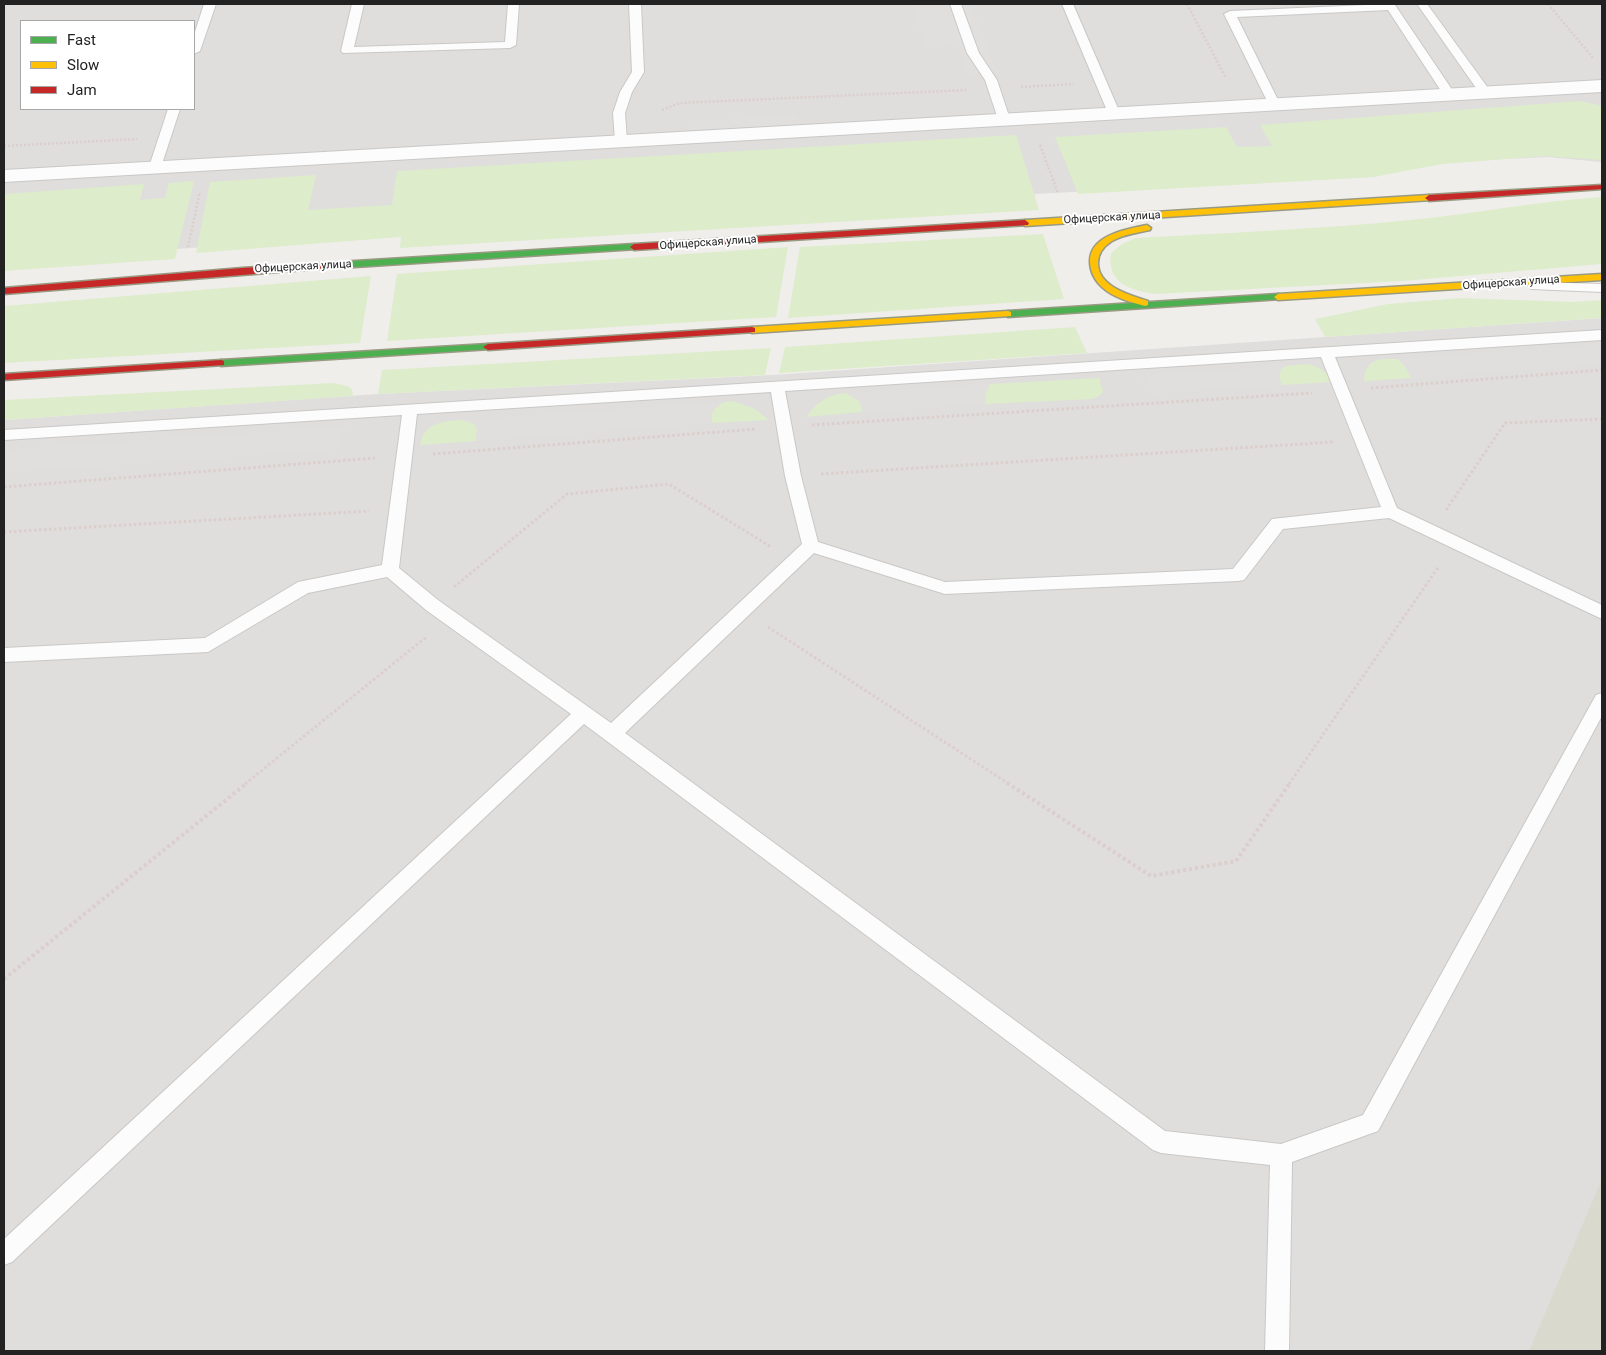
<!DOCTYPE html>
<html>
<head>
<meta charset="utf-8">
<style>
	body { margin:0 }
	#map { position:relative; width:1606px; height:1355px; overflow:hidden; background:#f0eeeb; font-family:Roboto,sans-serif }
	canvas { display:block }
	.frame { position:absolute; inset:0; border:5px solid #222; pointer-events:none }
	.legend { position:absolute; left:20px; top:20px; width:175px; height:90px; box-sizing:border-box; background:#fff; border:1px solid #a7a7a7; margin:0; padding:6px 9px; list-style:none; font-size:15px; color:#222 }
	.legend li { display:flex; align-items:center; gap:10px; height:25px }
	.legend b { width:25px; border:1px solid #a7a7a7 }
</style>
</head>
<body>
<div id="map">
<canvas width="1606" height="1355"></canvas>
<div class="frame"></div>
<ul class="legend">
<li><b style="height:6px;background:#4caf50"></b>Fast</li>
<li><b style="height:6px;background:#ffc107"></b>Slow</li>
<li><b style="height:6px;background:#c62828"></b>Jam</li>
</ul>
</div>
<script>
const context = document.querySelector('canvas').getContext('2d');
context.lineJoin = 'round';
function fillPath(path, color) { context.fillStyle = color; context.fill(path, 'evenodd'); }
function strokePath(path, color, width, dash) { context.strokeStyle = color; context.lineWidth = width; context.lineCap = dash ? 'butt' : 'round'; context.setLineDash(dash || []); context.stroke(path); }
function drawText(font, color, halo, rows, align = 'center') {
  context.font = font + ' Roboto,sans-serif'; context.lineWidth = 4; context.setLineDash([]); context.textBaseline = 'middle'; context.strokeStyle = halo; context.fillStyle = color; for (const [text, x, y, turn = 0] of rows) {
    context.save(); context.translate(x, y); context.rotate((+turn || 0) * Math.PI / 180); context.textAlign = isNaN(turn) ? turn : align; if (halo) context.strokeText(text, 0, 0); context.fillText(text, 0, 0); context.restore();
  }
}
const residential = new Path2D(`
	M 4,4 L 1602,4 L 1602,162 L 1548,157 L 1442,162 L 1373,177 L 1033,194 L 4,260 ZM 21,21 L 194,21 L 194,109 L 21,109 Z
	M 1602,318 L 1602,1351 L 4,1351 L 4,420 L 378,394 L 773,375 Z`);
const construction = new Path2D(`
	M 1602,1179 L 1602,1351 L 1529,1351 Z`);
const grass = new Path2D(`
	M 1580,101 L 1602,106 L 1602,160 L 1545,156 L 1442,164 L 1373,177 L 1078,194 L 1055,137 L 1226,127 L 1237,147 L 1272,146 L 1260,125 Z
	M 1016,135 L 1039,210 L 400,248 L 401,237 L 196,253 L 210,182 L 316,175 L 308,210 L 392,205 L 397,171 Z
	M 194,181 L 175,259 L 4,271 L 4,194 L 144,184 L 140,200 L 165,198 L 169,183 Z
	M 1602,197 L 1602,264 L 1402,281 L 1155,294 C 1130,290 1106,283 1111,253 L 1122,244 L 1136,238 C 1227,233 1319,229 1410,220 C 1474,214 1537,201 1602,197 Z
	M 1043,234 L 1064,299 L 788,318 L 800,247 Z
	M 788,247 L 776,317 L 387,341 L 397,274 Z
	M 371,276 L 360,343 L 4,363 L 4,306 Z
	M 1461,298 L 1573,302 L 1602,300 L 1602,318 L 1325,337 L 1315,319 L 1388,304 Z
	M 1075,327 L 1087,353 L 779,373 L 785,347 Z
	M 771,348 L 765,375 L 378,394 L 382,370 Z
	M 1383,359 L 1398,359 L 1404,365 L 1412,378 L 1364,381 C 1365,368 1369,361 1383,359 Z
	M 1308,364 C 1319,367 1327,371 1333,382 L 1282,385 L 1279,378 L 1281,369 L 1285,366 Z
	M 1099,378 L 1103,392 L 1099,396 L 1092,399 L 986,404 L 984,397 L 990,384 Z
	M 333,383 L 347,386 L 352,389 L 353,396 L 4,420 L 4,400 Z
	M 846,393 L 860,402 L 862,412 L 806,417 C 817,402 829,394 846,393 Z
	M 733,401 L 755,409 L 769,420 L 712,423 C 710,407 718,402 733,401 Z
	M 462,420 L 474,424 L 477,428 L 476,441 L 420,445 C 424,423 442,421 462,420 Z`);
const parking = new Path2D(`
	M 911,4 L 971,4 L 997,73 L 968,75 L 957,46 L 925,48 Z
	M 796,115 L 799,126 L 690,133 L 688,122 Z
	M 1602,344 L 1602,365 L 1412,378 L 1404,365 L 1398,359 Z
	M 1285,366 L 1279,372 L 1279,378 L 1282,385 L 1150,394 L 1152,391 L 1145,379 L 1133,376 Z
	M 990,384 L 985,393 L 986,404 L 862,412 L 860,402 L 846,393 Z
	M 723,402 L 711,412 L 712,423 L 476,441 L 477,428 L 474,424 L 462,420 Z
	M 354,426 L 340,437 L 338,449 L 4,473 L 4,450 Z`);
const pathFar2 = new Path2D(`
	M 1187,4 L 1226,78
	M 1548,4 L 1594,59
	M 1021,87 L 1074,84
	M 662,110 L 680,103 L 967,90
	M 1040,145 L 1058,193
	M 4,146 L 137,139
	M 188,247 L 200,192`);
const pathFar1 = new Path2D(`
	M 1371,388 L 1602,370
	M 812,425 L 1312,393
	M 433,454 L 756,429
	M 821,474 L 1334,442
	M 4,487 L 375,458
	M 1446,510 L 1505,423 L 1602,419
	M 4,532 L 369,511
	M 454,587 L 567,494 L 669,484 L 771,547
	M 768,627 L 1009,784
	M 245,784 L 425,638 L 425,635
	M 1289,784 L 1439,566`);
const path = new Path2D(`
	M 1007,783 L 1151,876 L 1236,861 L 1290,783
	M 4,979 L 247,783`);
const lane = new Path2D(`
	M 204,4 L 216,4 L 200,51 L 194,54 L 194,35 Z
	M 352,4 L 364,4 L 354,47 L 505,42 L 508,4 L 519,4 L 516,45 L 510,48 L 343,53 L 341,51 Z
	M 629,4 L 641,4 L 644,72 L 632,92 L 625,113 L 627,141 L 621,145 L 615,141 L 613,113 L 620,92 L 632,72 Z
	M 950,4 L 961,4 L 979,53 L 997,80 L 1010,119 L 1008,122 L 1004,123 L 998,119 L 985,80 L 967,53 Z
	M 1062,4 L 1073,4 L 1120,113 L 1118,116 L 1114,117 L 1108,113 Z
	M 1389,4 L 1395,5 L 1455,94 L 1453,97 L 1445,97 L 1388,10 L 1237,17 L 1280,104 L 1274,108 L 1270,107 L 1224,14 L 1230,11 Z
	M 1417,4 L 1427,4 L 1491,92 L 1489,95 L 1481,95 Z
	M 168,109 L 180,109 L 161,167 L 155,171 L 149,167 Z
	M 1536,282 L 1602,284 L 1602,292 L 1531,289 L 1529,286 L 1531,283 Z
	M 1602,330 L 1602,340 L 1335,357 L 1397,508 L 1602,605 L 1602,619 L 1389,518 L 1283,529 L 1244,580 L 1238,581 L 945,594 L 814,553 L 625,733 L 1165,1131 L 1281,1144 L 1363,1115 L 1596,695 L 1602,693 L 1602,716 L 1378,1131 L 1292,1162 L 1289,1351 L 1265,1351 L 1270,1165 L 1161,1153 L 1153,1150 L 584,724 L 12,1262 L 4,1265 L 4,1239 L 571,714 L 426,610 L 387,577 L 308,593 L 208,652 L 4,662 L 4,648 L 205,638 L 298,582 L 382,565 L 402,415 L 4,440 L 4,430 ZM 1321,357 L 1381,507 L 1272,519 L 1233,569 L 945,582 L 818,542 L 801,476 L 785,391 ZM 771,392 L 785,476 L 802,544 L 611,723 L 438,600 L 399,568 L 417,414 Z`);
const street = new Path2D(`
	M 1602,80 L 1602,92 L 4,182 L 4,170 Z`);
const fast = new Path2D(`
	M 634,244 L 638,247 L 637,249 L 339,268 L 335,265 L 339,262 Z
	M 1278,294 L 1281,295 L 1281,299 L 1008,317 L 1003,314 L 1008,311 Z
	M 488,344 L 491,345 L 491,349 L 221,366 L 216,363 L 221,360 Z`);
const slow = new Path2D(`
	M 1429,195 L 1433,198 L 1432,200 L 1025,226 L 1021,223 L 1025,220 Z
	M 1147,225 L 1151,228 L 1150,230 C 1137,233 1124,234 1112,241 C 1104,246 1098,253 1098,263 C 1098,287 1130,295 1148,301 L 1148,305 L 1145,306 C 1131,302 1114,298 1103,288 C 1095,281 1090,271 1090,261 C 1090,235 1127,229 1147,225 Z
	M 1602,274 L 1602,280 L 1278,300 L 1274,297 L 1278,294 Z
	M 1008,311 L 1011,312 L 1011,316 L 752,333 L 747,330 L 752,327 Z`);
const jam = new Path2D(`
	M 1602,185 L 1602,189 L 1429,201 L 1425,198 L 1429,195 Z
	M 1025,220 L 1029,223 L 1028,225 L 634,250 L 630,247 L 634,244 Z
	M 339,262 L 342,263 L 342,267 L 4,294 L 4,288 L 242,268 Z
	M 752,327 L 755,328 L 755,332 L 488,350 L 483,347 L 488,344 Z
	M 221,360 L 224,361 L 224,365 L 4,380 L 4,374 Z`);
const farStreetnames = [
	["Офицерская улица",1112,218,-3],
	["Офицерская улица",708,243,-4],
	["Офицерская улица",303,267,-3],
	["Офицерская улица",1511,283,-4]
];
fillPath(residential, '#dfdedc');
fillPath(construction, '#d9d9cd');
fillPath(grass, '#ddeccb');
fillPath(parking, '#e0dfde');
strokePath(lane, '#c9c8c7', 2);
strokePath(street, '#c9c8c7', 2);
strokePath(fast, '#999a82', 3);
strokePath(slow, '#999a82', 3);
strokePath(jam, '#999a82', 3);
strokePath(pathFar2, '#dccecd', 2.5, [2, 2]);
strokePath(pathFar1, '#dccecd', 3, [2.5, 2.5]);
strokePath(path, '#dccecd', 4, [3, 3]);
fillPath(lane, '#fdfcfc');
fillPath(street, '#fdfcfc');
fillPath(fast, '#4caf50');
fillPath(slow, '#ffc107');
fillPath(jam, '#c62828');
drawText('11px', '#222', '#fff', farStreetnames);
</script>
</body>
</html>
